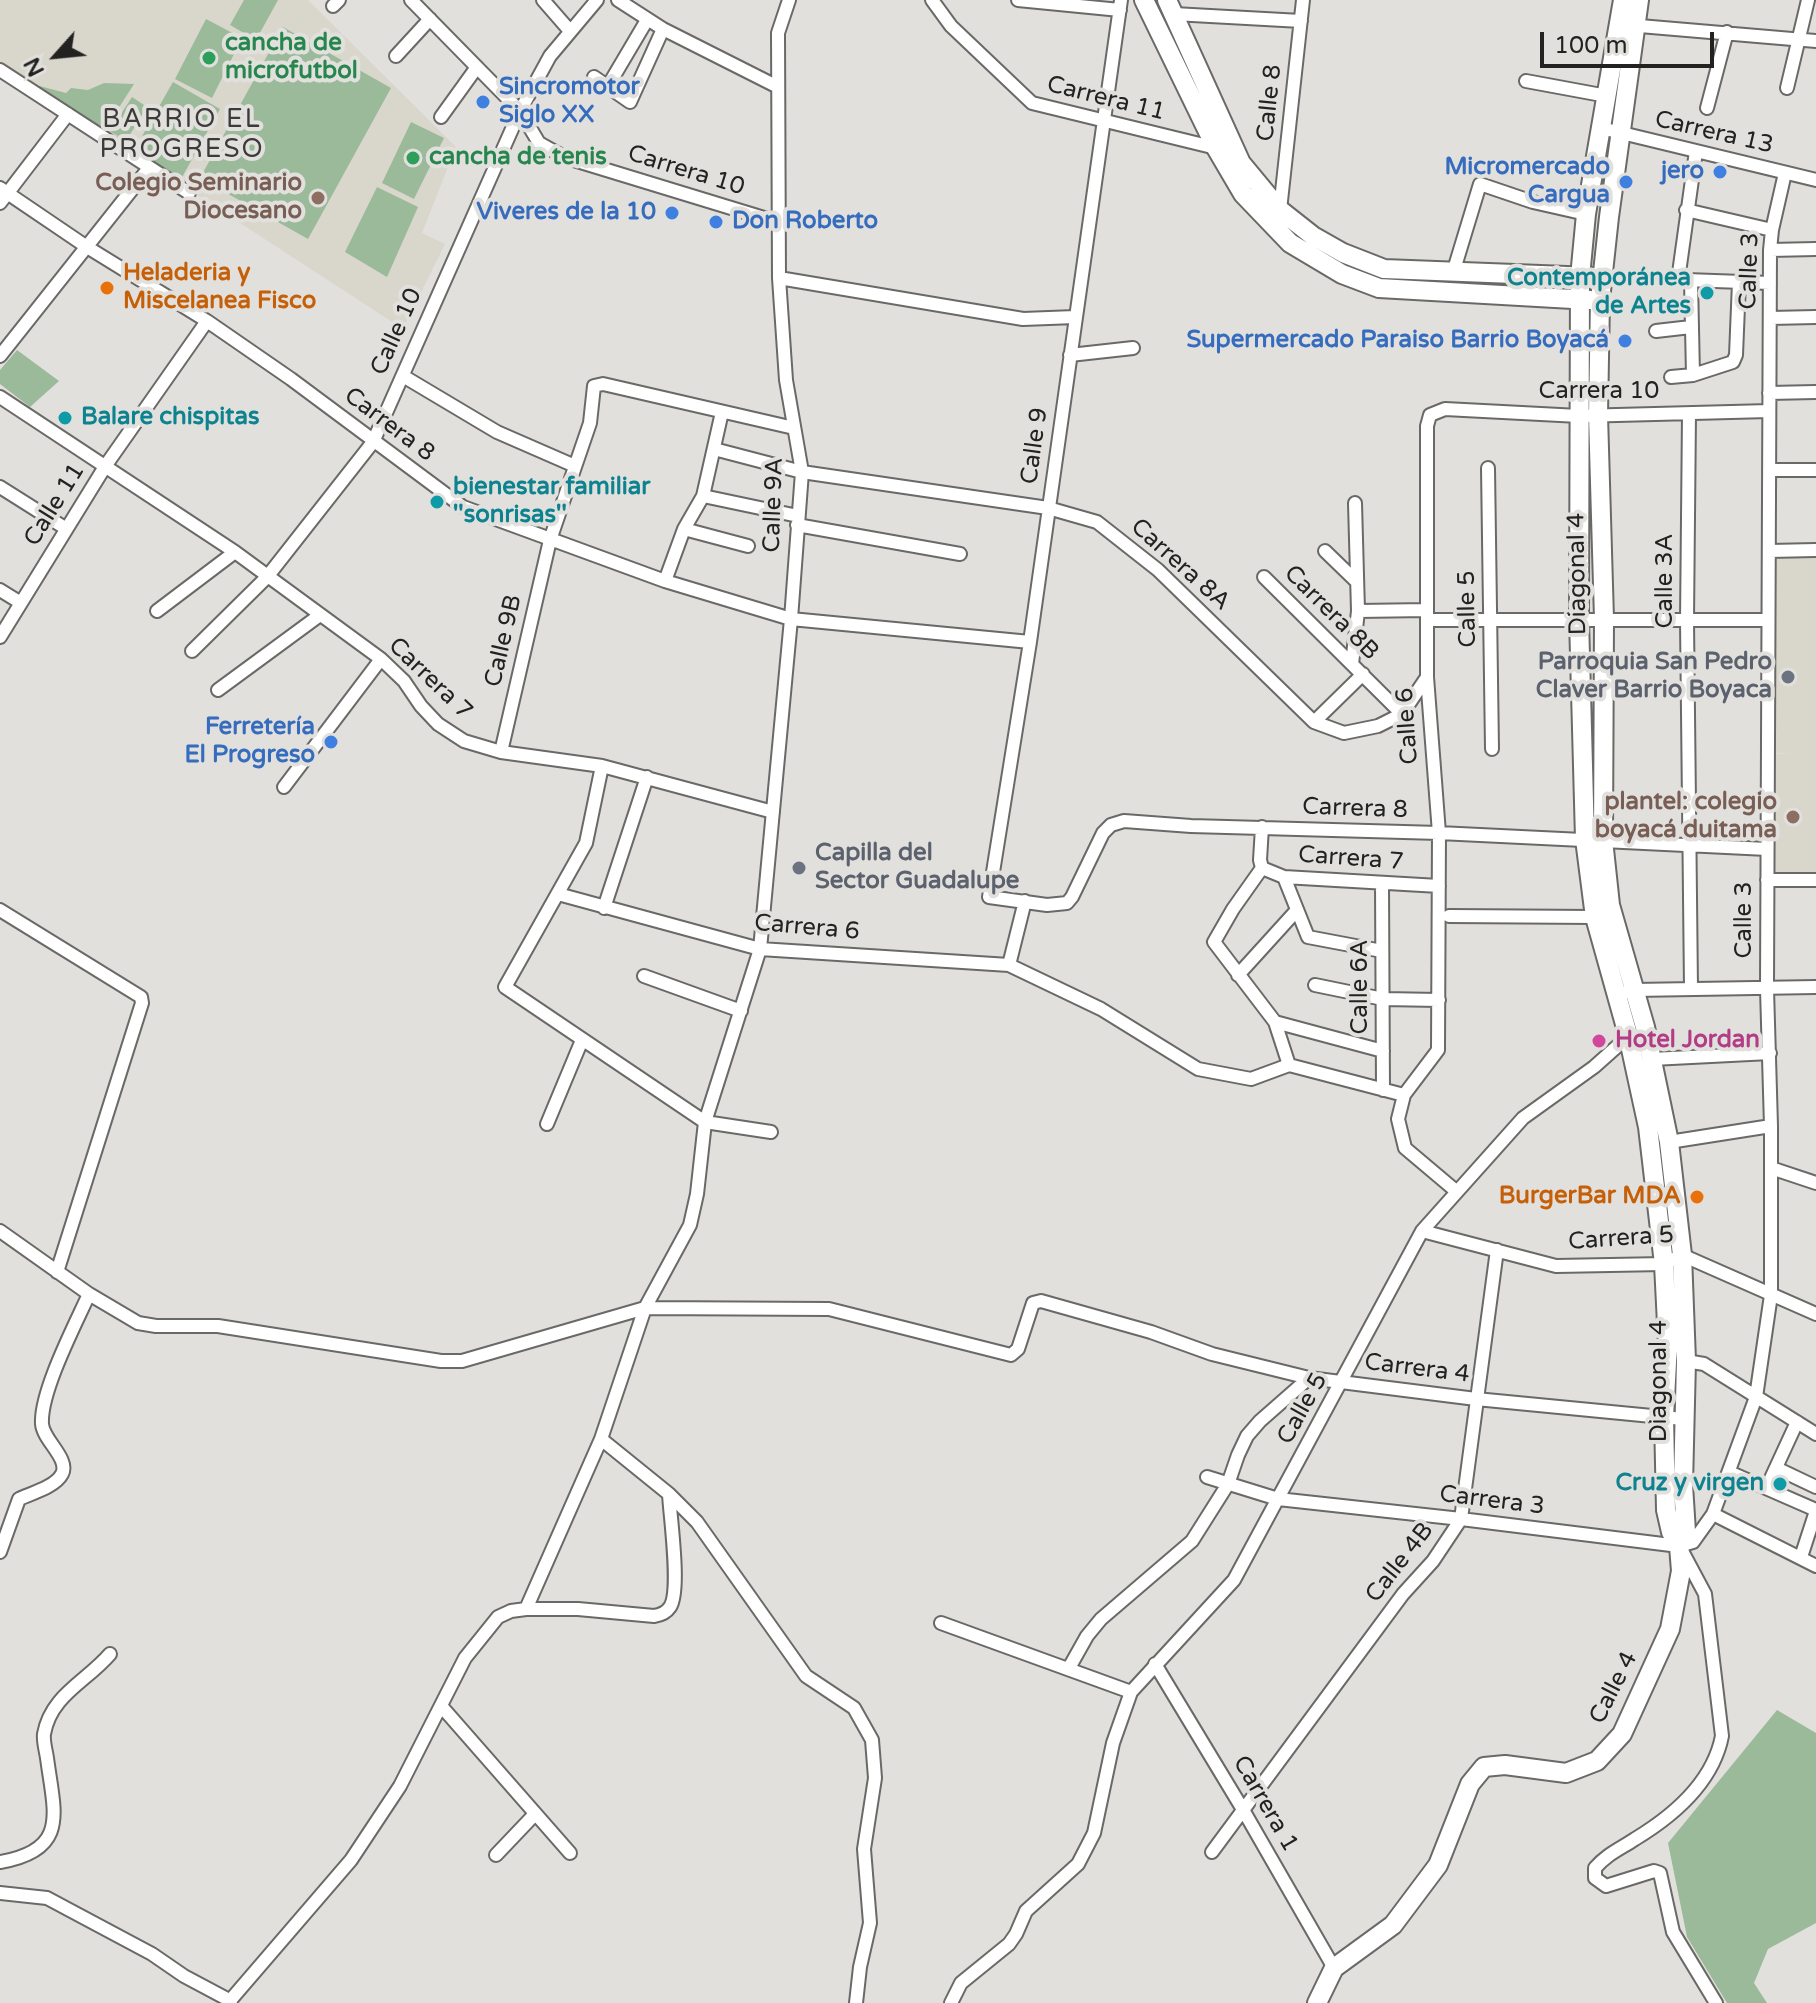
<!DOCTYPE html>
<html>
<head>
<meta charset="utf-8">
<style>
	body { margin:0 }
	#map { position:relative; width:1816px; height:2003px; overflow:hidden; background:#e1e0dd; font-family:"Varela Round",sans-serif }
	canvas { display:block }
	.north { position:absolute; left:16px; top:16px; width:80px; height:80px; -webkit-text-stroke:6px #e1e0dd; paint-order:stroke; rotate:243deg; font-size:22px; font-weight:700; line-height:32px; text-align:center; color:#222221 }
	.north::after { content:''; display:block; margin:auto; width:28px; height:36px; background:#222221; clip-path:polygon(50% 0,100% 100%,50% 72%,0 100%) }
	.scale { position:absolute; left:1540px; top:32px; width:174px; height:36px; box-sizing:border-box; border:4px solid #222221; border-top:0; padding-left:10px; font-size:24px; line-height:28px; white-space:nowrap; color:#222221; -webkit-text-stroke:6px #e1e0dd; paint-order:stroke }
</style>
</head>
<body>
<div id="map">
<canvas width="1816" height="2003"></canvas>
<div class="north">N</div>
<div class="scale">100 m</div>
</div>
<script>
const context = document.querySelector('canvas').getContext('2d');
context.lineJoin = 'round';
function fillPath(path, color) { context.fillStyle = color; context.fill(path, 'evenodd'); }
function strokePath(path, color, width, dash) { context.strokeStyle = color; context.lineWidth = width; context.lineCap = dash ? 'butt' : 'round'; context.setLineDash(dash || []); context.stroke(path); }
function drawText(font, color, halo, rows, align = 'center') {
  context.font = font + ' "Varela Round",sans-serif'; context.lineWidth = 8; context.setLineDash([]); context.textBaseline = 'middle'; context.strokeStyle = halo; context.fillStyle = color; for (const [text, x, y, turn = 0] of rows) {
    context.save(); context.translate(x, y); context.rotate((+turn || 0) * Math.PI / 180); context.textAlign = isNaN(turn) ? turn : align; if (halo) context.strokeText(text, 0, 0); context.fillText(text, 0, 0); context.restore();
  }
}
const built = new Path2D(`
	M 0,0 L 308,0 L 456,147 L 422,233 L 445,244 L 403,329 L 0,67 Z
	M 1773,556 L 1816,556 L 1816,880 L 1767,880 L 1774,754 L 1793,754 L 1772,753 Z`);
const green = new Path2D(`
	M 244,0 L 278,0 L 256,40 L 230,25 Z
	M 206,19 L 242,38 L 212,98 L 175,79 Z
	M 283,27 L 391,88 L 308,239 L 200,178 Z
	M 173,82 L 220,109 L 181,179 L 133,152 Z
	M 28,83 L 66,93 L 71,88 L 88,90 L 104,83 L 134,84 L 104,131 Z
	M 132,97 L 147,107 L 126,141 L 110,131 Z
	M 411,122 L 444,138 L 414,199 L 382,183 Z
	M 377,187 L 418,207 L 387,277 L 345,252 Z
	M 17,350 L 59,381 L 30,407 L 0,384 L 0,370 Z
	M 1777,1710 L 1816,1733 L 1816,1923 L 1768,1949 L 1754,1983 L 1767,2003 L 1727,2003 L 1687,1937 L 1668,1843 Z`);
const street = new Path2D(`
	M 411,0 L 520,111 L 539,143 L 564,157 L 777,222
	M 543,0 L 570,31
	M 618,0 L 663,29 L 776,86
	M 932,0 L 951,26 L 1032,103 L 1216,148
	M 1018,0 L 1120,10
	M 1121,0 L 1030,642 L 989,897 L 1047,905 L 1067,903 L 1072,897 L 1103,833 L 1111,825 L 1124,821 L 1191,826 L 1439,833 L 1767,849
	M 333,6 L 339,0
	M 1174,14 L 1301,21
	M 1628,25 L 1816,41
	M 396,56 L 430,19
	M 0,70 L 189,193
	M 594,77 L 630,102 L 663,29
	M 1526,81 L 1607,96
	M 608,86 L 647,20
	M 1787,88 L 1808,0
	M 1707,108 L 1727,32
	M 441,117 L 477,67
	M 1601,128 L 1816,180
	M 0,188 L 87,247 L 207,321 L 291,379 L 463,507 L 665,581 L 791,619 L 1030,642
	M 0,203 L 68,114
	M 1280,210 L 1303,0
	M 1686,210 L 1772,230
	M 1770,250 L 1816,249
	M 1453,273 L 1480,184 L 1533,202 L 1586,214
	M 1603,277 L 1770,283
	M 779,278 L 1023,319 L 1075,317
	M 1678,280 L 1696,151
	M 1691,281 L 1693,375
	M 1770,318 L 1816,317
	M 1656,331 L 1691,327
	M 1070,355 L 1133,348
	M 0,356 L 149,168
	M 403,376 L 497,432 L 575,466
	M 1671,377 L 1693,375 L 1733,362 L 1736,355 L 1739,282
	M 1769,393 L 1816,392
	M 0,397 L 235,552 L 381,659 L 404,681 L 421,706 L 438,724 L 464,741 L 501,752 L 602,766 L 773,812
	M 1689,414 L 1687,621 L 1691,988
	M 714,449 L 802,472 L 1048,508 L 1097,522 L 1158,570 L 1314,722 L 1344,733 L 1378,726 L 1402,714 L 1427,677
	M 1488,468 L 1492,749
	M 1769,470 L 1816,470
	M 0,487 L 65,528
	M 703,496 L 798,516
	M 797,525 L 960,554
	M 684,529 L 748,546
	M 1325,551 L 1357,582
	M 1769,551 L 1816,550
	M 1264,577 L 1402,714
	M 665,581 L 684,529 L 703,496 L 722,412
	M 0,590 L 21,603
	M 157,611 L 235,552
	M 1358,611 L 1427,610
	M 1427,620 L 1768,620
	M 0,637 L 106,465 L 207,321
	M 192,651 L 267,577 L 373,442 L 520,111 L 550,56 L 597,0
	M 1352,664 L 1358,611 L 1355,503
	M 218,690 L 320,615
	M 1314,722 L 1363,674
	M 501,752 L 550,540 L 590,423 L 594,386 L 603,384 L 794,428
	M 602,766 L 586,843 L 505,987 L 705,1122 L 771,1132
	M 284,787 L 381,659
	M 1262,868 L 1233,909 L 1214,942 L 1275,1022 L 1289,1065 L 1404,1095
	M 1262,868 L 1284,877 L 1439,886
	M 1262,868 L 1260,860 L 1262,827
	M 1284,877 L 1308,937 L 1382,951
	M 1767,880 L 1816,880
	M 1382,883 L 1383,1090
	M 558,894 L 760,949 L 1009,965 L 1101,1009 L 1198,1069 L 1251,1079 L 1289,1065
	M 604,908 L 647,777
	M 0,910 L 141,997 L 142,1003 L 57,1272
	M 1449,916 L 1595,917
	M 1009,965 L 1025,901
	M 1238,975 L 1297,910
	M 644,976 L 741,1011
	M 1315,985 L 1383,999 L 1439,1000
	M 1628,992 L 1634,990 L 1816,987
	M 1275,1022 L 1383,1051
	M 1652,1059 L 1770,1053
	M 547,1124 L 582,1040
	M 1669,1142 L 1771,1126
	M 1771,1168 L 1816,1183
	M 1456,1191 L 1405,1148 L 1398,1119 L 1404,1095 L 1438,1050 L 1439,833 L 1427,677 L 1427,426 L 1430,415 L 1445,409 L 1579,416 L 1769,411
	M 0,1231 L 89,1294 L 138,1323 L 156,1326 L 218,1326 L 441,1361 L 462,1361 L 645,1308 L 829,1309 L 1011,1355 L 1018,1349 L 1033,1303 L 1041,1301 L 1151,1332 L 1212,1354 L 1309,1378 L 1476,1399 L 1683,1419
	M 1422,1231 L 1556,1266 L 1664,1264 L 1682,1255 L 1816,1314
	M 1686,1361 L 1704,1364 L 1816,1434
	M 1776,1468 L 1816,1487
	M 1729,1472 L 1816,1510
	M 1207,1477 L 1278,1499 L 1461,1519 L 1679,1546 L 1693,1542 L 1713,1514 L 1756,1397 L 1771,1295 L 1771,1126 L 1767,989 L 1770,250 L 1772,230 L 1785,173
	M 1767,1487 L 1797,1422
	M 669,1494 L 697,1522 L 806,1676 L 854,1708 L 872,1740 L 875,1778 L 864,1849 L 870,1923 L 860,1967 L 856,2003
	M 1713,1514 L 1816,1566
	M 1681,1549 L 1705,1594 L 1722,1736 C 1713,1782 1673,1816 1635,1839 C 1620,1849 1607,1854 1595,1868 L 1595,1878 L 1606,1886 L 1654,1871 L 1660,1873 L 1673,1932 L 1716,2003
	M 0,1552 L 19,1499 C 32,1493 55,1487 62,1474 C 70,1459 43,1440 42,1424 C 40,1392 75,1325 89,1294
	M 1801,1557 L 1816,1511
	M 526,1609 L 601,1439
	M 941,1623 L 1131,1692
	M 1155,1664 L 1242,1808 L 1334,1968
	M 1069,1668 L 1087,1636 L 1101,1619 L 1192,1541 L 1228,1484 L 1238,1455 L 1247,1436 L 1260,1421 L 1309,1378
	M 442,1707 L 570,1853
	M 1212,1852 L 1403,1594 L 1433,1561 L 1461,1519 L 1497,1250
	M 496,1855 L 535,1814
	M 0,1862 C 70,1850 54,1812 47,1758 C 46,1751 43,1741 44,1734 C 51,1695 86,1682 110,1654
	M 0,1893 L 47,1898 L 152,1954 L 184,1976 L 231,2001
	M 228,2003 L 351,1860 L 400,1786 L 465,1658 L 498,1617 L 511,1611 L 526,1609 L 578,1609 L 654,1616 C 661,1615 666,1613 670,1607 C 681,1591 670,1516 669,1494 L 601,1439 L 645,1308 L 690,1225 L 697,1194 L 705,1122 L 760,949 L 791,619 L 802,472 L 786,380 L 779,278 L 778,33 L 789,0
	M 951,2003 L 961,1983 L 1009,1944 L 1016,1934 L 1026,1911 L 1078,1864 L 1094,1833 L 1113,1743 L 1131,1692 L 1234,1580 L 1422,1231 L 1523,1118 L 1594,1067 L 1631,1034`);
const secondary = new Path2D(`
	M 1144,0 L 1216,148 L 1243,194 L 1290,243 L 1342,274 L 1379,288 L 1590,300
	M 1167,0 L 1241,163 L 1280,210 L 1313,236 L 1343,253 L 1384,269 L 1593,277
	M 1639,0 L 1609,217 L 1600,300 L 1598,415 L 1604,619 L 1603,840 L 1610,905 L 1645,1027 L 1669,1142 L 1682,1255 L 1686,1361 L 1683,1485 L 1686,1532 L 1679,1546
	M 1317,2003 L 1334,1968 L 1393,1925 L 1438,1865 L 1470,1784 L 1484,1767 L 1505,1765 L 1566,1773 L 1597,1761 L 1622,1734 L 1670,1629 L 1681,1571 L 1679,1546 L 1671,1532 L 1666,1510 L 1664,1417 L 1668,1344 L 1664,1264 L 1648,1127 L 1628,1035 L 1595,917 L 1585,839 L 1579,619 L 1580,277 L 1586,214 L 1623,0`);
const markers = [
	[209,58,8,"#2e9e5b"],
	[483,102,8,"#3f7fe0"],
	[413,158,8,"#2e9e5b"],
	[1720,172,8,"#3f7fe0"],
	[1626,182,8,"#3f7fe0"],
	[318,198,8,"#8d6e63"],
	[672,213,8,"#3f7fe0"],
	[716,222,8,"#3f7fe0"],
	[107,288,8,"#e8710a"],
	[1707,293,8,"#0f9aa8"],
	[1625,341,8,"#3f7fe0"],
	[65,418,8,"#0f9aa8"],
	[437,502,8,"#0f9aa8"],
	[1788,677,8,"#6b7280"],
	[331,742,8,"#3f7fe0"],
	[1793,817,8,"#8d6e63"],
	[799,868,8,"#6b7280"],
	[1599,1041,8,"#d1479c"],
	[1697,1197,8,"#e8710a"],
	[1780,1484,8,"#0f9aa8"]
];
const leisureNames = [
	["cancha de",225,44],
	["microfutbol",225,72],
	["cancha de tenis",429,158]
];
const shopNames = [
	["Sincromotor",499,88,"left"],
	["Siglo XX",499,116,"left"],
	["Micromercado",1610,168],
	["Cargua",1610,196],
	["jero",1704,172],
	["Viveres de la 10",656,213],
	["Don Roberto",732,222,"left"],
	["Supermercado Paraiso Barrio Boyacá",1609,341],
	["Ferretería",315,728],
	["El Progreso",315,756]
];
const streetNames = [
	["Carrera 11",1106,99,14],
	["Calle 8",1270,103,-84],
	["Carrera 13",1714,133,13],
	["Carrera 10",686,171,17],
	["Calle 3",1750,271,-88],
	["Calle 10",397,332,-66],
	["Carrera 10",1599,392],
	["Carrera 8",389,425,37],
	["Calle 9",1035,446,-82],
	["Calle 11",55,505,-58],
	["Calle 9A",774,505,-88],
	["Carrera 8A",1180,565,42],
	["Diagonal 4",1578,574,-91],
	["Calle 3A",1666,581,-90],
	["Calle 5",1468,609,-91],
	["Carrera 8B",1331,613,45],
	["Calle 9B",504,641,-77],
	["Carrera 7",430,679,44],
	["Calle 6",1408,726,-94],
	["Carrera 8",1355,809,2],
	["Carrera 7",1351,859,4],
	["Calle 3",1745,920,-90],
	["Carrera 6",807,928,5],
	["Calle 6A",1361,987,-90],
	["Carrera 5",1621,1239,-4],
	["Carrera 4",1417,1369,7],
	["Diagonal 4",1660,1381,-90],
	["Calle 5",1303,1409,-61],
	["Carrera 3",1492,1501,7],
	["Calle 4B",1400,1563,-52],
	["Calle 4",1614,1688,-63],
	["Carrera 1",1265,1804,60]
];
const educationNames = [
	["Colegio Seminario",302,184],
	["Diocesano",302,212],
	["plantel: colegio",1777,803],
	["boyacá duitama",1777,831]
];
const foodNames = [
	["Heladeria y",123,274],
	["Miscelanea Fisco",123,302],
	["BurgerBar MDA",1681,1197,"right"]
];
const cultureNames = [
	["Contemporánea",1691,279],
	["de Artes",1691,307],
	["Balare chispitas",81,418,"left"],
	["bienestar familiar",453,488,"left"],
	["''sonrisas''",453,516,"left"],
	["Cruz y virgen",1764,1484]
];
const worshipNames = [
	["Parroquia San Pedro",1772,663],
	["Claver Barrio Boyaca",1772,691],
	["Capilla del",815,854,"left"],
	["Sector Guadalupe",815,882,"left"]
];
const hotelNames = [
	["Hotel Jordan",1615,1041]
];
const neighbourhoodNames = [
	["BARRIO EL",182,120],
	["PROGRESO",182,150]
];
fillPath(built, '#d9d6cc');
fillPath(green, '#9bba99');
strokePath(street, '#6a6967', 16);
strokePath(secondary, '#6a6967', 22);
strokePath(street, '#fff', 12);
strokePath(secondary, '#fff', 18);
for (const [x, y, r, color] of markers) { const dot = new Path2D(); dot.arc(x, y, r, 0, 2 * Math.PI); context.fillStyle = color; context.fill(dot); strokePath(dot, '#e1e0dd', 3); }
drawText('bold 24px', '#27864d', '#e1e0dd', leisureNames, 'left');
drawText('bold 24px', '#366cbe', '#e1e0dd', shopNames, 'right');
drawText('24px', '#222221', '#e1e0dd', streetNames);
drawText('bold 24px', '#785e54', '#e1e0dd', educationNames, 'right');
drawText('bold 24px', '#c56008', '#e1e0dd', foodNames, 'left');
drawText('bold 24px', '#0d838f', '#e1e0dd', cultureNames, 'right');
drawText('bold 24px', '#5b616d', '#e1e0dd', worshipNames, 'right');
drawText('bold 24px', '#b23c85', '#e1e0dd', hotelNames, 'left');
context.letterSpacing = '2px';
drawText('26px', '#3c3b39', '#e1e0dd', neighbourhoodNames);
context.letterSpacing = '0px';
</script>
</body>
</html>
